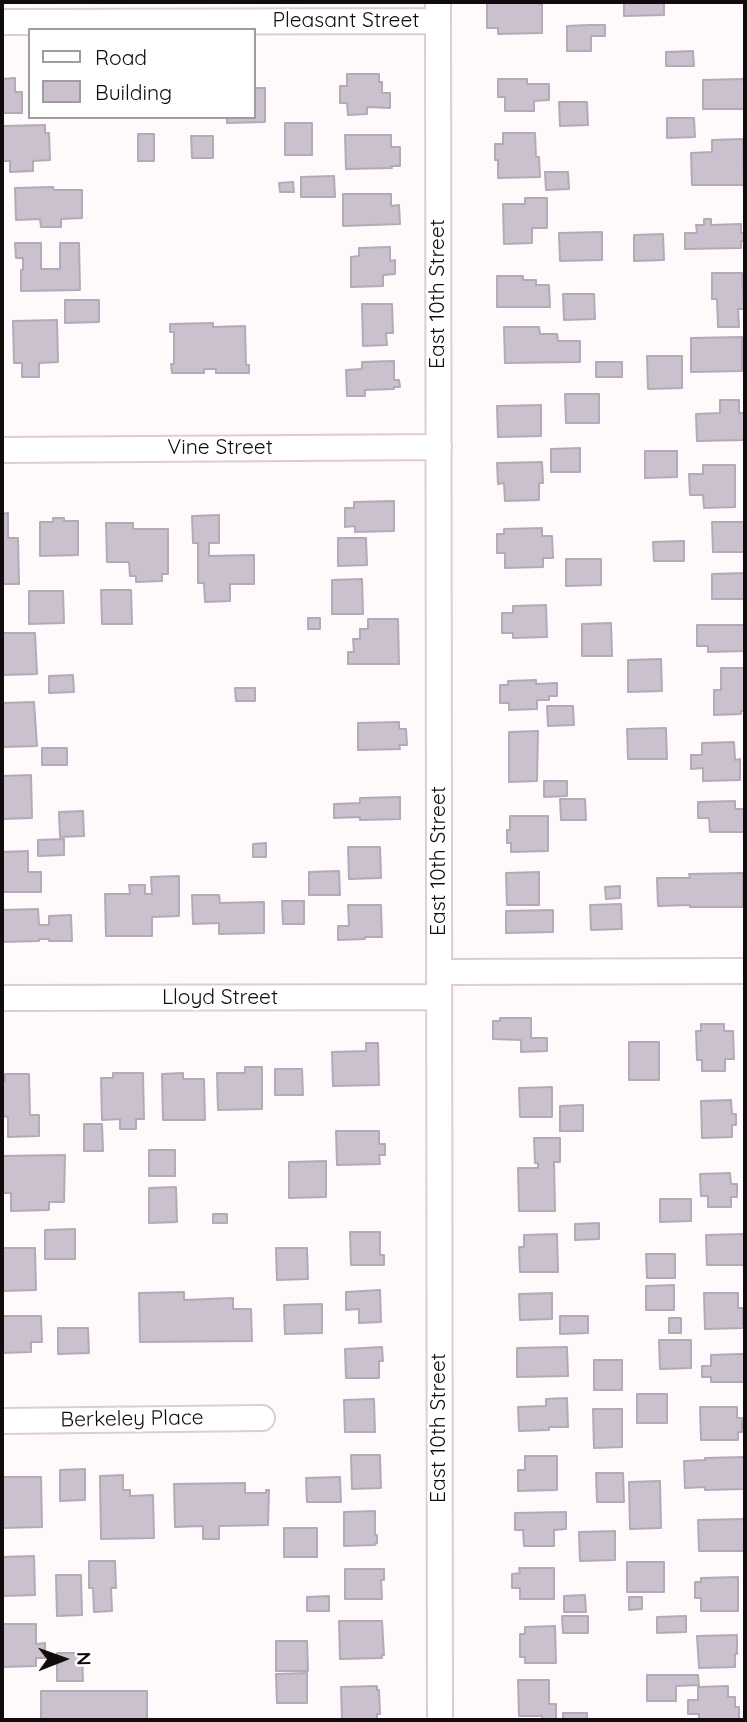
<!DOCTYPE html>
<html>
<head>
<meta charset="utf-8">
<style>
	body { margin:0 }
	#map { position:relative; width:747px; height:1722px; overflow:hidden; background:#fefafc; font-family:Quicksand,sans-serif }
	canvas { display:block }
	.frame { position:absolute; inset:0; border:4px solid #110b0d; pointer-events:none }
	.legend { position:absolute; left:28px; top:28px; width:228px; height:91px; box-sizing:border-box; background:#fff; border:2px solid #a09d9e; margin:0; padding:9px 12px; list-style:none; font-size:21px; color:#110b0d }
	.legend li { display:flex; align-items:center; gap:14px; height:35px }
	.legend b { width:35px; border:2px solid #a09d9e }
	.north { position:absolute; left:28px; top:1624px; width:70px; height:70px; -webkit-text-stroke:5px #fff; paint-order:stroke; rotate:89deg; font-size:19px; font-weight:700; line-height:28px; text-align:center; color:#110b0d }
	.north::after { content:''; display:block; margin:auto; width:24px; height:32px; background:#110b0d; clip-path:polygon(50% 0,100% 100%,50% 72%,0 100%) }
</style>
</head>
<body>
<div id="map">
<canvas width="747" height="1722"></canvas>
<div class="frame"></div>
<ul class="legend">
<li><b style="height:9px;background:#fff"></b>Road</li>
<li><b style="height:19px;background:#cbc0cd"></b>Building</li>
</ul>
<div class="north">N</div>
</div>
<script>
const context = document.querySelector('canvas').getContext('2d');
context.lineJoin = 'round';
function fillPath(path, color) { context.fillStyle = color; context.fill(path, 'evenodd'); }
function strokePath(path, color, width, dash) { context.strokeStyle = color; context.lineWidth = width; context.lineCap = dash ? 'butt' : 'round'; context.setLineDash(dash || []); context.stroke(path); }
function drawText(font, color, halo, rows, align = 'center') {
  context.font = font + ' Quicksand,sans-serif'; context.lineWidth = 5; context.setLineDash([]); context.textBaseline = 'middle'; context.strokeStyle = halo; context.fillStyle = color; for (const [text, x, y, turn = 0] of rows) {
    context.save(); context.translate(x, y); context.rotate((+turn || 0) * Math.PI / 180); context.textAlign = isNaN(turn) ? turn : align; if (halo) context.strokeText(text, 0, 0); context.fillText(text, 0, 0); context.restore();
  }
}
const building = new Path2D(`
	M 487,2 L 539,2 L 539,4 L 542,4 L 542,33 L 498,34 L 498,28 L 487,28 Z
	M 624,2 L 664,2 L 664,15 L 624,16 Z
	M 589,25 L 605,25 L 605,36 L 591,36 L 591,51 L 567,51 L 567,26 Z
	M 693,51 L 694,66 L 666,66 L 666,52 Z
	M 347,74 L 379,74 L 379,82 L 382,82 L 382,93 L 390,93 L 390,108 L 367,107 L 367,114 L 348,115 L 347,103 L 340,103 L 340,86 L 347,86 Z
	M 15,78 L 15,92 L 22,92 L 22,113 L 2,113 L 2,79 Z
	M 498,79 L 527,79 L 527,84 L 549,84 L 549,100 L 534,101 L 534,111 L 505,111 L 505,97 L 498,97 Z
	M 744,79 L 744,89 L 745,89 L 744,109 L 703,109 L 703,80 Z
	M 254,88 L 265,88 L 265,122 L 227,123 L 227,117 L 254,117 Z
	M 559,102 L 587,102 L 588,125 L 560,126 Z
	M 667,118 L 694,118 L 695,137 L 667,138 Z
	M 285,123 L 312,123 L 312,155 L 285,155 Z
	M 45,125 L 45,133 L 49,133 L 50,160 L 33,161 L 33,171 L 10,172 L 10,161 L 2,161 L 3,126 Z
	M 503,133 L 535,133 L 536,157 L 539,157 L 540,177 L 498,178 L 498,160 L 495,160 L 495,144 L 503,144 Z
	M 138,134 L 154,134 L 154,161 L 138,161 Z
	M 345,135 L 391,135 L 391,147 L 400,147 L 400,166 L 391,166 L 392,168 L 346,169 Z
	M 191,136 L 213,136 L 213,158 L 192,158 Z
	M 743,139 L 744,185 L 692,185 L 691,153 L 712,152 L 712,140 Z
	M 545,172 L 568,172 L 569,189 L 546,190 Z
	M 334,176 L 335,197 L 301,197 L 301,177 Z
	M 293,182 L 294,192 L 280,192 L 279,183 Z
	M 53,187 L 54,190 L 82,190 L 82,218 L 61,219 L 61,227 L 41,227 L 40,219 L 16,220 L 15,188 Z
	M 343,194 L 391,194 L 391,206 L 399,205 L 400,224 L 343,226 Z
	M 525,198 L 547,198 L 547,228 L 532,228 L 532,243 L 504,244 L 503,204 L 525,204 Z
	M 704,219 L 711,219 L 711,225 L 741,224 L 741,233 L 745,233 L 745,241 L 741,241 L 741,248 L 685,249 L 685,233 L 697,233 L 696,225 L 704,225 Z
	M 602,232 L 602,260 L 560,261 L 559,233 Z
	M 663,234 L 664,260 L 634,261 L 634,235 Z
	M 15,243 L 41,243 L 41,269 L 60,269 L 60,243 L 79,243 L 80,290 L 21,291 L 21,270 L 23,270 L 23,258 L 16,258 Z
	M 390,247 L 390,261 L 395,260 L 395,274 L 383,275 L 383,286 L 351,287 L 351,257 L 359,256 L 359,248 Z
	M 712,273 L 742,273 L 744,309 L 738,309 L 739,327 L 718,327 L 717,299 L 712,299 Z
	M 497,276 L 523,276 L 523,280 L 536,280 L 536,285 L 549,285 L 550,307 L 497,307 Z
	M 563,294 L 594,294 L 595,319 L 564,320 Z
	M 65,300 L 99,300 L 99,322 L 65,323 Z
	M 362,304 L 392,304 L 393,333 L 386,333 L 387,345 L 363,346 Z
	M 57,320 L 58,362 L 39,363 L 39,377 L 22,377 L 22,363 L 14,363 L 13,321 Z
	M 213,323 L 213,327 L 245,326 L 246,365 L 249,365 L 249,373 L 216,373 L 216,369 L 204,369 L 204,373 L 172,373 L 171,364 L 174,364 L 174,332 L 170,332 L 170,324 Z
	M 504,327 L 539,327 L 540,334 L 557,334 L 558,341 L 580,341 L 580,362 L 505,363 Z
	M 742,337 L 742,371 L 691,372 L 691,338 Z
	M 647,356 L 682,356 L 682,388 L 648,389 Z
	M 394,361 L 394,380 L 399,380 L 400,387 L 394,387 L 394,389 L 365,390 L 365,396 L 347,396 L 346,370 L 362,369 L 362,362 Z
	M 596,362 L 622,362 L 622,377 L 596,377 Z
	M 565,394 L 599,394 L 599,423 L 566,423 Z
	M 720,400 L 739,400 L 739,413 L 745,413 L 745,440 L 697,441 L 696,414 L 720,413 Z
	M 541,405 L 541,436 L 498,437 L 497,406 Z
	M 580,448 L 580,472 L 551,472 L 551,449 Z
	M 645,451 L 677,451 L 677,477 L 645,478 Z
	M 542,462 L 543,483 L 539,483 L 539,500 L 505,501 L 504,483 L 498,484 L 497,463 Z
	M 703,465 L 735,465 L 735,507 L 704,508 L 703,495 L 690,495 L 689,474 L 703,474 Z
	M 394,501 L 394,531 L 355,532 L 355,526 L 345,527 L 345,508 L 354,508 L 354,502 Z
	M 8,513 L 8,538 L 18,538 L 19,584 L 2,584 L 2,514 Z
	M 219,515 L 219,543 L 209,543 L 209,556 L 254,555 L 254,584 L 230,584 L 230,601 L 205,602 L 204,583 L 198,583 L 198,543 L 193,543 L 192,516 Z
	M 53,518 L 64,518 L 64,521 L 78,521 L 78,555 L 40,556 L 40,522 L 53,522 Z
	M 712,522 L 745,522 L 745,552 L 713,552 Z
	M 106,523 L 133,523 L 133,529 L 168,529 L 168,574 L 162,574 L 162,581 L 136,582 L 136,576 L 130,576 L 129,562 L 107,562 Z
	M 542,528 L 542,536 L 552,536 L 553,558 L 543,558 L 543,567 L 505,568 L 505,553 L 497,553 L 497,534 L 504,534 L 504,529 Z
	M 338,538 L 366,538 L 367,565 L 338,566 Z
	M 684,541 L 684,561 L 654,561 L 653,542 Z
	M 566,559 L 601,559 L 601,585 L 566,586 Z
	M 745,573 L 745,599 L 712,599 L 712,574 Z
	M 362,579 L 363,614 L 332,614 L 332,580 Z
	M 101,590 L 131,590 L 132,624 L 102,624 Z
	M 29,591 L 63,591 L 64,623 L 29,624 Z
	M 546,605 L 547,637 L 513,638 L 513,633 L 502,633 L 502,613 L 513,613 L 513,606 Z
	M 308,618 L 320,618 L 320,629 L 308,629 Z
	M 368,619 L 398,619 L 399,664 L 348,664 L 348,652 L 354,652 L 353,639 L 360,639 L 360,629 L 368,629 Z
	M 611,623 L 612,656 L 582,656 L 582,624 Z
	M 697,625 L 745,625 L 745,651 L 708,652 L 708,646 L 697,646 Z
	M 2,633 L 35,633 L 37,674 L 2,675 Z
	M 661,659 L 662,691 L 628,692 L 628,660 Z
	M 721,668 L 745,668 L 745,711 L 741,711 L 741,714 L 714,715 L 714,690 L 721,690 Z
	M 73,675 L 74,692 L 49,693 L 49,676 Z
	M 536,680 L 536,684 L 557,683 L 557,696 L 549,696 L 549,700 L 537,700 L 537,709 L 509,710 L 509,703 L 500,703 L 500,685 L 508,685 L 508,681 Z
	M 235,688 L 255,688 L 255,701 L 236,701 Z
	M 34,702 L 37,746 L 2,747 L 2,703 Z
	M 547,706 L 573,706 L 574,725 L 548,726 Z
	M 399,722 L 399,729 L 406,729 L 407,745 L 399,745 L 400,749 L 358,750 L 358,723 Z
	M 666,728 L 667,759 L 628,759 L 627,729 Z
	M 538,731 L 537,781 L 509,782 L 509,732 Z
	M 734,742 L 735,760 L 740,759 L 740,780 L 703,781 L 703,768 L 691,769 L 691,755 L 702,755 L 702,743 Z
	M 42,748 L 67,748 L 67,765 L 42,765 Z
	M 31,775 L 32,818 L 2,819 L 2,776 Z
	M 544,781 L 567,781 L 567,796 L 544,797 Z
	M 400,797 L 400,819 L 360,820 L 360,817 L 334,818 L 334,804 L 360,803 L 360,798 Z
	M 560,799 L 585,799 L 586,820 L 561,820 Z
	M 735,801 L 735,809 L 745,809 L 745,832 L 710,832 L 709,818 L 698,818 L 698,802 Z
	M 83,811 L 84,836 L 60,837 L 59,812 Z
	M 510,816 L 548,816 L 548,851 L 511,852 L 511,843 L 507,843 L 507,830 L 510,830 Z
	M 64,839 L 64,855 L 38,856 L 38,840 Z
	M 266,843 L 266,857 L 253,857 L 253,844 Z
	M 348,847 L 380,847 L 381,878 L 349,879 Z
	M 28,851 L 28,872 L 41,872 L 41,892 L 2,892 L 2,852 Z
	M 339,871 L 340,895 L 309,895 L 309,872 Z
	M 539,872 L 539,905 L 507,905 L 506,873 Z
	M 743,873 L 743,907 L 690,907 L 690,905 L 658,906 L 657,878 L 690,878 L 689,874 Z
	M 179,876 L 179,916 L 152,917 L 152,936 L 106,936 L 105,894 L 130,894 L 129,885 L 145,885 L 145,894 L 152,894 L 151,877 Z
	M 620,886 L 620,898 L 606,899 L 605,887 Z
	M 192,895 L 219,895 L 220,903 L 264,902 L 264,933 L 219,934 L 219,923 L 193,924 Z
	M 282,901 L 304,901 L 304,924 L 283,924 Z
	M 621,904 L 622,929 L 591,930 L 590,905 Z
	M 348,905 L 381,905 L 382,937 L 365,937 L 365,939 L 338,940 L 338,926 L 349,926 Z
	M 38,909 L 39,925 L 49,925 L 49,916 L 71,915 L 72,941 L 49,941 L 49,939 L 39,939 L 39,941 L 2,942 L 2,910 Z
	M 553,910 L 553,932 L 506,933 L 506,911 Z
	M 500,1018 L 531,1018 L 531,1038 L 547,1038 L 547,1051 L 521,1052 L 521,1040 L 493,1039 L 493,1021 L 500,1021 Z
	M 701,1024 L 724,1024 L 724,1031 L 733,1031 L 734,1059 L 725,1059 L 725,1071 L 702,1071 L 702,1060 L 697,1060 L 696,1031 L 701,1031 Z
	M 629,1042 L 659,1042 L 659,1080 L 629,1080 Z
	M 366,1043 L 378,1043 L 379,1085 L 333,1086 L 332,1052 L 366,1051 Z
	M 245,1067 L 262,1067 L 262,1109 L 218,1110 L 217,1073 L 245,1073 Z
	M 275,1069 L 302,1069 L 303,1095 L 275,1095 Z
	M 113,1073 L 143,1073 L 144,1119 L 136,1119 L 136,1129 L 120,1129 L 120,1119 L 102,1120 L 101,1078 L 113,1078 Z
	M 183,1073 L 183,1079 L 204,1079 L 205,1120 L 163,1120 L 162,1074 Z
	M 5,1074 L 29,1074 L 30,1115 L 39,1115 L 39,1136 L 8,1137 L 8,1117 L 2,1116 L 2,1081 L 5,1081 Z
	M 552,1087 L 552,1117 L 520,1117 L 519,1088 Z
	M 731,1100 L 732,1114 L 736,1114 L 736,1125 L 732,1125 L 732,1137 L 702,1138 L 701,1101 Z
	M 583,1105 L 583,1131 L 560,1131 L 560,1106 Z
	M 84,1124 L 102,1124 L 103,1151 L 84,1151 Z
	M 336,1131 L 379,1131 L 379,1144 L 385,1144 L 385,1155 L 379,1155 L 380,1164 L 337,1165 Z
	M 534,1138 L 560,1138 L 560,1162 L 554,1162 L 555,1211 L 519,1211 L 518,1168 L 538,1168 L 538,1163 L 535,1163 Z
	M 149,1150 L 175,1150 L 175,1176 L 149,1176 Z
	M 65,1155 L 64,1202 L 49,1202 L 49,1210 L 11,1211 L 11,1193 L 2,1193 L 2,1156 Z
	M 326,1161 L 326,1197 L 289,1198 L 289,1162 Z
	M 730,1173 L 731,1184 L 737,1184 L 737,1197 L 731,1197 L 731,1207 L 708,1207 L 708,1196 L 701,1196 L 700,1174 Z
	M 176,1187 L 177,1222 L 149,1223 L 149,1188 Z
	M 660,1199 L 691,1199 L 691,1221 L 660,1222 Z
	M 213,1214 L 227,1214 L 227,1223 L 213,1223 Z
	M 599,1223 L 599,1239 L 575,1240 L 575,1224 Z
	M 75,1229 L 75,1259 L 45,1259 L 45,1230 Z
	M 350,1232 L 380,1232 L 380,1255 L 384,1255 L 384,1265 L 351,1265 Z
	M 557,1234 L 558,1272 L 520,1272 L 519,1247 L 524,1247 L 524,1235 Z
	M 745,1234 L 745,1265 L 707,1265 L 706,1235 Z
	M 2,1248 L 35,1248 L 36,1290 L 2,1291 Z
	M 276,1248 L 307,1248 L 308,1279 L 277,1280 Z
	M 646,1254 L 675,1254 L 675,1278 L 647,1278 Z
	M 674,1285 L 674,1310 L 646,1310 L 646,1286 Z
	M 380,1290 L 381,1322 L 359,1323 L 359,1309 L 346,1310 L 346,1292 Z
	M 184,1292 L 184,1300 L 233,1298 L 233,1309 L 251,1309 L 252,1341 L 140,1342 L 139,1293 Z
	M 552,1293 L 552,1319 L 520,1320 L 519,1294 Z
	M 704,1293 L 738,1293 L 738,1308 L 743,1308 L 743,1328 L 705,1329 Z
	M 322,1304 L 322,1333 L 285,1334 L 284,1305 Z
	M 2,1316 L 41,1316 L 42,1342 L 31,1342 L 31,1352 L 2,1353 Z
	M 560,1316 L 588,1316 L 588,1333 L 560,1334 Z
	M 669,1318 L 681,1318 L 681,1333 L 669,1333 Z
	M 58,1328 L 88,1328 L 89,1353 L 58,1354 Z
	M 659,1340 L 691,1340 L 691,1368 L 660,1369 Z
	M 382,1347 L 383,1361 L 379,1361 L 379,1378 L 346,1378 L 345,1349 Z
	M 567,1347 L 568,1376 L 517,1377 L 517,1348 Z
	M 739,1354 L 745,1354 L 745,1382 L 711,1382 L 711,1377 L 702,1377 L 702,1366 L 711,1366 L 711,1355 Z
	M 594,1360 L 622,1360 L 622,1390 L 594,1390 Z
	M 637,1394 L 667,1394 L 667,1423 L 637,1423 Z
	M 567,1398 L 568,1427 L 549,1427 L 549,1430 L 519,1431 L 518,1407 L 546,1406 L 546,1399 Z
	M 374,1399 L 375,1432 L 345,1432 L 344,1400 Z
	M 700,1407 L 737,1407 L 737,1418 L 742,1418 L 742,1432 L 738,1432 L 738,1440 L 701,1440 Z
	M 593,1409 L 622,1409 L 622,1447 L 594,1448 Z
	M 351,1455 L 380,1455 L 381,1488 L 352,1489 Z
	M 525,1456 L 557,1456 L 557,1490 L 518,1491 L 518,1470 L 525,1470 Z
	M 745,1457 L 745,1489 L 705,1490 L 705,1487 L 685,1488 L 684,1461 L 705,1460 L 705,1458 Z
	M 85,1469 L 85,1500 L 60,1501 L 60,1470 Z
	M 596,1473 L 623,1473 L 624,1502 L 597,1502 Z
	M 123,1475 L 123,1490 L 130,1490 L 130,1496 L 153,1495 L 154,1538 L 101,1539 L 100,1476 Z
	M 2,1477 L 41,1477 L 42,1527 L 2,1528 Z
	M 340,1477 L 341,1502 L 307,1502 L 306,1478 Z
	M 660,1481 L 661,1528 L 630,1529 L 629,1482 Z
	M 245,1483 L 245,1493 L 266,1493 L 266,1490 L 269,1490 L 268,1525 L 219,1526 L 219,1539 L 203,1539 L 203,1526 L 175,1527 L 174,1484 Z
	M 375,1511 L 375,1535 L 377,1535 L 377,1543 L 375,1544 L 375,1545 L 344,1546 L 344,1512 Z
	M 566,1512 L 566,1529 L 554,1530 L 554,1546 L 524,1546 L 523,1530 L 515,1530 L 515,1513 Z
	M 745,1519 L 745,1551 L 699,1551 L 698,1520 Z
	M 284,1528 L 317,1528 L 317,1557 L 284,1557 Z
	M 615,1531 L 615,1560 L 580,1561 L 579,1532 Z
	M 34,1556 L 35,1595 L 2,1596 L 2,1557 Z
	M 89,1561 L 115,1561 L 116,1588 L 111,1588 L 112,1611 L 94,1612 L 93,1588 L 89,1588 Z
	M 627,1562 L 664,1562 L 664,1592 L 627,1592 Z
	M 519,1568 L 554,1568 L 554,1599 L 520,1599 L 520,1588 L 512,1588 L 512,1574 L 520,1573 Z
	M 345,1569 L 384,1569 L 384,1580 L 381,1580 L 382,1599 L 345,1599 Z
	M 56,1575 L 81,1575 L 82,1615 L 57,1616 Z
	M 738,1577 L 738,1611 L 701,1611 L 701,1598 L 695,1598 L 695,1582 L 701,1582 L 701,1578 Z
	M 585,1595 L 586,1612 L 564,1612 L 564,1596 Z
	M 329,1596 L 329,1611 L 307,1611 L 307,1597 Z
	M 629,1597 L 642,1597 L 642,1609 L 629,1610 Z
	M 562,1616 L 588,1616 L 588,1633 L 563,1633 Z
	M 686,1616 L 686,1632 L 657,1633 L 657,1617 Z
	M 339,1621 L 382,1621 L 384,1655 L 382,1655 L 382,1658 L 340,1659 Z
	M 2,1624 L 36,1624 L 36,1644 L 45,1643 L 45,1658 L 36,1658 L 36,1666 L 2,1667 Z
	M 555,1626 L 556,1663 L 525,1663 L 525,1657 L 520,1657 L 520,1634 L 525,1634 L 525,1627 Z
	M 737,1635 L 737,1654 L 735,1654 L 735,1667 L 699,1668 L 697,1636 Z
	M 276,1641 L 307,1641 L 308,1671 L 276,1671 Z
	M 57,1653 L 82,1653 L 83,1681 L 57,1681 Z
	M 307,1673 L 307,1703 L 277,1703 L 276,1674 Z
	M 647,1675 L 698,1675 L 699,1685 L 676,1686 L 676,1701 L 647,1701 Z
	M 518,1680 L 549,1680 L 549,1704 L 556,1704 L 556,1719 L 542,1719 L 542,1716 L 519,1716 Z
	M 377,1686 L 377,1690 L 379,1690 L 380,1714 L 377,1714 L 377,1720 L 342,1720 L 341,1687 Z
	M 728,1686 L 728,1697 L 735,1697 L 735,1707 L 739,1707 L 739,1720 L 699,1720 L 699,1714 L 688,1714 L 688,1700 L 698,1700 L 698,1687 Z
	M 41,1691 L 147,1691 L 147,1720 L 41,1720 Z
	M 563,1713 L 587,1713 L 587,1720 L 563,1720 Z`);
const minor = new Path2D(`
	M 438,2 L 440,1720
	M 2,22 L 438,21
	M 2,450 L 439,447
	M 439,972 L 745,971
	M 2,998 L 439,997
	M 2,1421 L 262,1418`);
const streetNames = [
	["Pleasant Street",346,21],
	["East 10th Street",438,294,-90],
	["Vine Street",220,448],
	["East 10th Street",439,861,-90],
	["Lloyd Street",220,998],
	["Berkeley Place",132,1419,-1],
	["East 10th Street",439,1428,-90]
];
fillPath(building, '#cbc0cd');
strokePath(building, '#b4aab7', 2);
strokePath(minor, '#ddccd2', 28);
strokePath(minor, '#fff', 24);
drawText('21px', '#110b0d', '#fff', streetNames);
</script>
</body>
</html>
